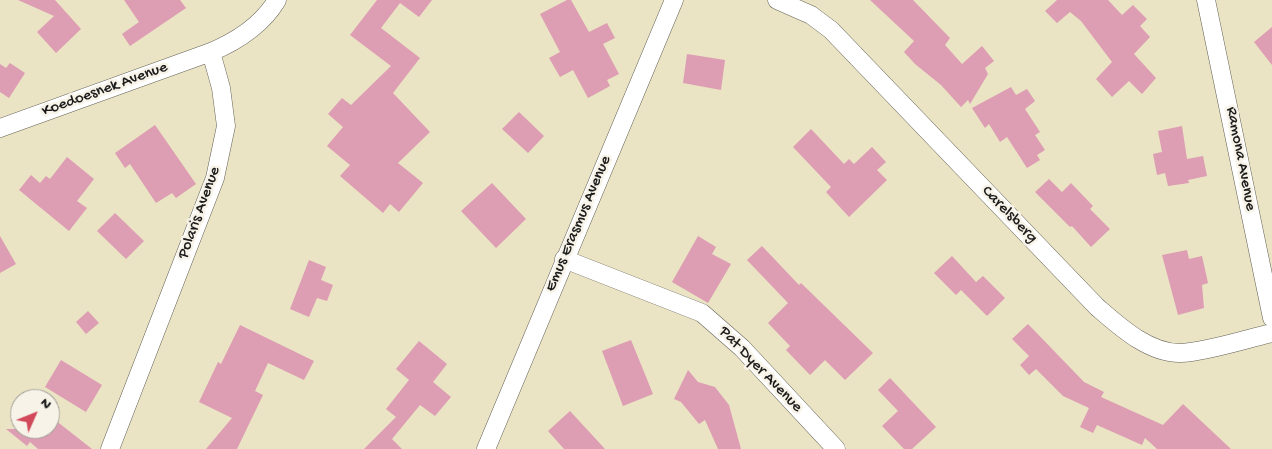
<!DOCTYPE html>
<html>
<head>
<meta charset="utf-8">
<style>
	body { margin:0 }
	#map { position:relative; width:1272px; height:449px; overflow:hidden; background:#eae3c4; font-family:"Gochi Hand",sans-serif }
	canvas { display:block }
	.north { position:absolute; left:10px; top:389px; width:50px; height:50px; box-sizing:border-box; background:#f7f3e8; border:1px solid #9f9d96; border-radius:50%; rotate:46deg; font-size:14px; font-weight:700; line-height:20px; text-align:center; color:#1c1c1c }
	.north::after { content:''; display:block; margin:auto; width:18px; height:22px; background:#d1495b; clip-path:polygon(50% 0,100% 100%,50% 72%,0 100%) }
</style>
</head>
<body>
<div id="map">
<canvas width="1272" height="449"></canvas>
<div class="north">N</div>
</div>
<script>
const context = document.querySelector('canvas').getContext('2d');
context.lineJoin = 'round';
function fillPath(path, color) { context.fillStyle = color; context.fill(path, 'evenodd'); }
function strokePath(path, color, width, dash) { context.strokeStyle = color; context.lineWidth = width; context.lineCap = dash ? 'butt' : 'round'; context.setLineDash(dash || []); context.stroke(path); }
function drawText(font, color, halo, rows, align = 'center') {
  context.font = font + ' "Gochi Hand",sans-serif'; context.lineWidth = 5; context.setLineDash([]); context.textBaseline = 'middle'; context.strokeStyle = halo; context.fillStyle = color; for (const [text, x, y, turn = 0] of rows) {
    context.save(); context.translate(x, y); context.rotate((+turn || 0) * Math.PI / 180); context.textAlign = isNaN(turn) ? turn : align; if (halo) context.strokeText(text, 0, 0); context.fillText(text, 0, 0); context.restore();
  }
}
const building = new Path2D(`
	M 18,0 L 55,0 L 81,29 L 56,53 L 37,32 L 54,16 Z
	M 124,0 L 180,0 L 186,8 L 130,46 L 122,34 L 139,22 Z
	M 377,0 L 432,0 L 419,17 L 400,3 L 381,28 L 420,58 L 393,93 L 430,132 L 398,163 L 423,183 L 399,212 L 390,204 L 383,213 L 340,176 L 350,165 L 327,146 L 343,127 L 328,114 L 342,98 L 351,105 L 391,66 L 350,35 Z
	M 567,0 L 571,0 L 589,32 L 607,23 L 615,38 L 603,44 L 619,74 L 607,80 L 610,86 L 588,98 L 573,70 L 560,77 L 549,58 L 560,52 L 540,14 Z
	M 870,0 L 913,0 L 950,38 L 945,45 L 962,64 L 982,46 L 994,61 L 985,68 L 988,74 L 970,104 L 968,100 L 961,107 L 941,85 L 915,64 L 904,52 L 914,41 Z
	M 1057,0 L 1108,0 L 1122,15 L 1133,5 L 1147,19 L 1140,26 L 1150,37 L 1134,54 L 1156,78 L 1142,94 L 1129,81 L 1112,97 L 1096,79 L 1112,62 L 1081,21 L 1070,12 L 1057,23 L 1045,11 Z
	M 1272,27 L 1272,65 L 1254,42 Z
	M 687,54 L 725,60 L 721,90 L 683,83 Z
	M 10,63 L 25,73 L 9,98 L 0,92 L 0,64 L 6,68 Z
	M 1011,87 L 1016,95 L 1027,89 L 1035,101 L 1025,109 L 1040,132 L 1035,135 L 1045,150 L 1037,155 L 1040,160 L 1027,168 L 1007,137 L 1000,142 L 989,124 L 985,128 L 972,108 Z
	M 519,112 L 544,136 L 528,153 L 502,129 Z
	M 155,125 L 196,184 L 176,198 L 172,193 L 156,203 L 130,164 L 125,168 L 115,153 Z
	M 1182,126 L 1187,159 L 1203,156 L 1207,176 L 1188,180 L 1189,183 L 1168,186 L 1165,173 L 1157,175 L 1153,154 L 1162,152 L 1158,131 Z
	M 811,129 L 844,164 L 849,159 L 854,164 L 872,147 L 886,162 L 877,170 L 887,180 L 849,217 L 826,192 L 831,187 L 793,147 Z
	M 67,157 L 94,179 L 77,201 L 87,208 L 69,231 L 19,190 L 31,175 L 40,183 L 46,176 L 50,179 Z
	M 1049,179 L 1062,192 L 1071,183 L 1093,206 L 1090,209 L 1110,229 L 1091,247 L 1072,226 L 1070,227 L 1035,192 Z
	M 492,183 L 526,219 L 496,248 L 461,211 Z
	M 115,213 L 144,241 L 126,259 L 97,231 Z
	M 0,236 L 16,264 L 0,273 Z
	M 698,236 L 716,247 L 712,254 L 731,264 L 708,303 L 672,282 Z
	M 762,246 L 799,285 L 801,283 L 873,353 L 845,380 L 825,360 L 810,375 L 786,350 L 790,346 L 768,323 L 788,303 L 747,260 Z
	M 1187,250 L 1189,259 L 1202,256 L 1208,283 L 1202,285 L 1204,308 L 1178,315 L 1162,255 Z
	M 952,256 L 976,282 L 983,276 L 1005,298 L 987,316 L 961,290 L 956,295 L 934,273 Z
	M 309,260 L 326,267 L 321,280 L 333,285 L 327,301 L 317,298 L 309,317 L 290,309 Z
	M 88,311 L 99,323 L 86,334 L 76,322 Z
	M 1028,324 L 1084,382 L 1104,392 L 1101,397 L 1163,425 L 1183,404 L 1231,449 L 1157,449 L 1145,438 L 1142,445 L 1097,425 L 1093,433 L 1080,427 L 1089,408 L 1063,396 L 1036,369 L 1029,375 L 1020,365 L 1029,356 L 1012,339 Z
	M 240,325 L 314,361 L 304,380 L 268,363 L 255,391 L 263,395 L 237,449 L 206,449 L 232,418 L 199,402 L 218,362 L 221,364 Z
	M 631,340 L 653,394 L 623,406 L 602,351 Z
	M 419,341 L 447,364 L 433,382 L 451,397 L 435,416 L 420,405 L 392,439 L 402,449 L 364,449 L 396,417 L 386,409 L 409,380 L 396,369 Z
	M 61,360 L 102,385 L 86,412 L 45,387 Z
	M 688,370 L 698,382 L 715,387 L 729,405 L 741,449 L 718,449 L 705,420 L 699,424 L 681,402 L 674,399 Z
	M 890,378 L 936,427 L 912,449 L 904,449 L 882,426 L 898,411 L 878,390 Z
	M 570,411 L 605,449 L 564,449 L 548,431 Z
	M 50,416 L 92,449 L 38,449 L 30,442 L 27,446 L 6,429 L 50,429 Z`);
const street = new Path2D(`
	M 777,0 L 811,15 L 831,30 L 1097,307 C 1119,326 1149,354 1181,353 C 1206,352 1246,339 1272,333
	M 1206,0 L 1272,318
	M 0,128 L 211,52 C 237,41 262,25 277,0
	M 564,259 L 702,313 L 742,348 L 836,449
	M 110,449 L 215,178 L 226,126 L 221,88 L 211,52
	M 486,449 L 674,0`);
const streetNames = [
	["Koedoesnek Avenue",105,90,-20],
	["Ramona Avenue",1240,159,79],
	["Polaris Avenue",200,213,-70],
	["Carelsberg",1009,215,46],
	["Emus Erasmus Avenue",579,224,-67],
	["Pat Dyer Avenue",760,370,46]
];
fillPath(building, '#dd9db3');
strokePath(street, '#646257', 19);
strokePath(street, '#fff', 18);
drawText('16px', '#1c1c1c', '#f7f3e8', streetNames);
</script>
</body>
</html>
